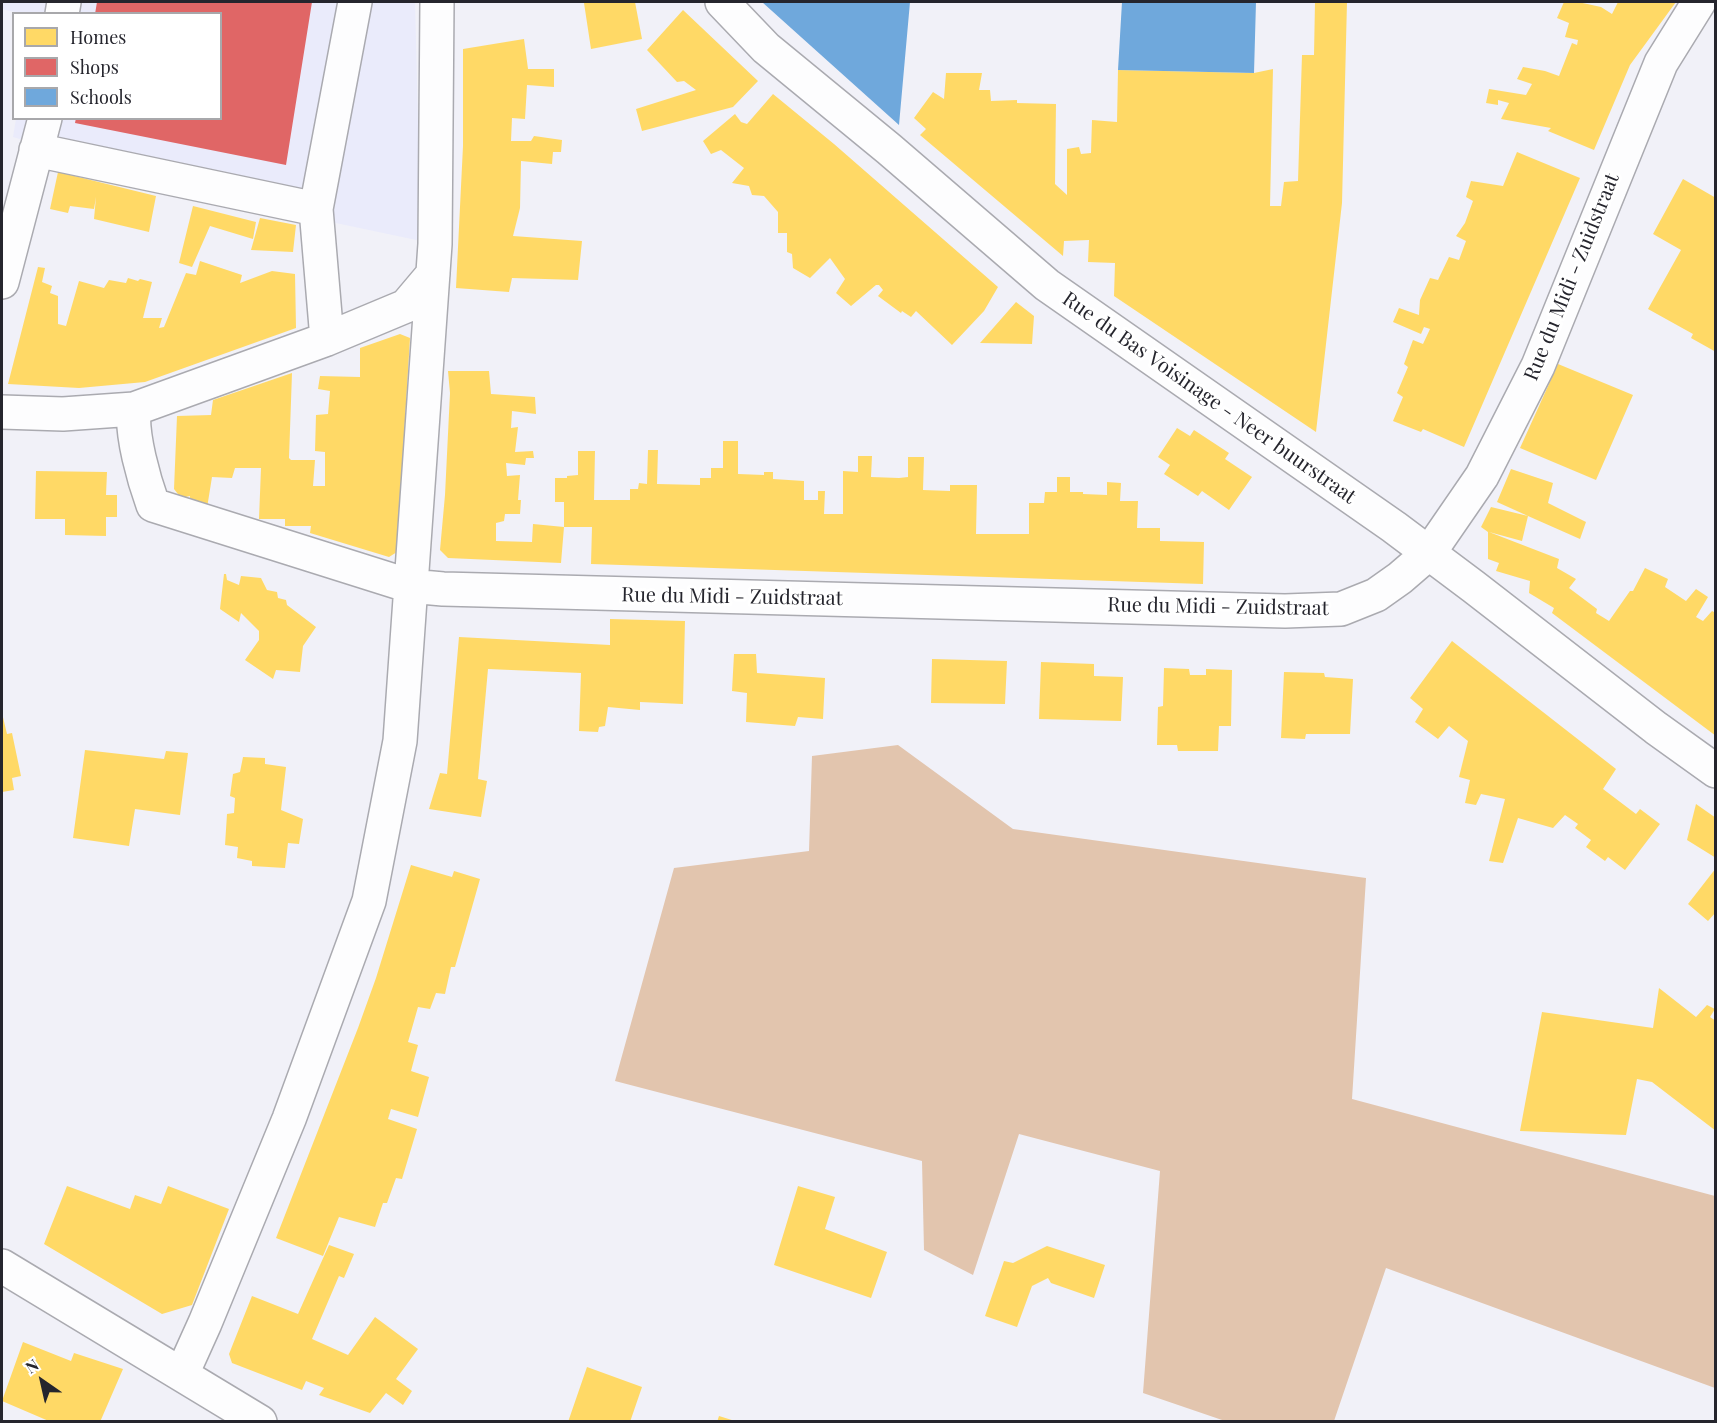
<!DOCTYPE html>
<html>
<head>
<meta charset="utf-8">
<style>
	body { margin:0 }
	#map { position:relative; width:1717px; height:1423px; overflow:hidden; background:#f1f1f8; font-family:"Playfair Display",serif }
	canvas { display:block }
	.frame { position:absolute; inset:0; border:3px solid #25252d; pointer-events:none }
	.legend { position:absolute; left:12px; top:12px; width:210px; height:108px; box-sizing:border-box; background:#fff; border:2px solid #a8a8ab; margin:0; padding:8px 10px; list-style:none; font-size:18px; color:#25252d }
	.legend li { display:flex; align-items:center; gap:12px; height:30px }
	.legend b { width:30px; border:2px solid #a8a8ab }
	.north { position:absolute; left:12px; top:1351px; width:60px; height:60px; -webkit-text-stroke:4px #fff; paint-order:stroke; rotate:326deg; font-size:16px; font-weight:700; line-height:24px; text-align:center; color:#25252d }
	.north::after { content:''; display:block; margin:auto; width:21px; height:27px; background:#25252d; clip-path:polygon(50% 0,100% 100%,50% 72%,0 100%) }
</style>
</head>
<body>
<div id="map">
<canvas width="1717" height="1423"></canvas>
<div class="frame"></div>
<ul class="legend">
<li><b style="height:16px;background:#ffd966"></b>Homes</li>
<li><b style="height:16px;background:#e06666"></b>Shops</li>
<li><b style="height:16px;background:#6fa8dc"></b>Schools</li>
</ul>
<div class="north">N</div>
</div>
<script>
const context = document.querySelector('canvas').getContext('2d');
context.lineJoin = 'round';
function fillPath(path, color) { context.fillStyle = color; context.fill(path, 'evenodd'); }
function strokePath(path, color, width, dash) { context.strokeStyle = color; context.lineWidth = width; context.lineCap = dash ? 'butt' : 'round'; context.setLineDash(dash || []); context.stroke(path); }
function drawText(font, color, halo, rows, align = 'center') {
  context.font = font + ' "Playfair Display",serif'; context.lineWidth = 6; context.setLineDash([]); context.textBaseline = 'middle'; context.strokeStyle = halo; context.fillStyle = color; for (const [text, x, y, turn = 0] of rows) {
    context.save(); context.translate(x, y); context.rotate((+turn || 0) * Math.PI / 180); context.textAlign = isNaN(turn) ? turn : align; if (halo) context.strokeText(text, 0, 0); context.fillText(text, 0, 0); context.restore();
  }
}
const built = new Path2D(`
	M 2,2 L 415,2 L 421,241 L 241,203 L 13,137 L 16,119 L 220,118 L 220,14 L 19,13 L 2,9 Z`);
const forest = new Path2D(`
	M 898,745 L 1013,829 L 1366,878 L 1352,1099 L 1715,1196 L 1715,1388 L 1386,1268 L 1334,1421 L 1225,1421 L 1143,1393 L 1160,1171 L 1019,1134 L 973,1275 L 924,1250 L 922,1161 L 615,1081 L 674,868 L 809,851 L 812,756 Z`);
const homes = new Path2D(`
	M 594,2 L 635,2 L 642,39 L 591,49 L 584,3 Z
	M 1315,2 L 1347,2 L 1342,203 L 1316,432 L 1114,296 L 1115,263 L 1088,262 L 1089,240 L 1064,241 L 1063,256 L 920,135 L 926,129 L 914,118 L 933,92 L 944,99 L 946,73 L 982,73 L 979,90 L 990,90 L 991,101 L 1017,100 L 1017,103 L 1056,104 L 1055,184 L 1067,195 L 1067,149 L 1079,147 L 1081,154 L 1091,153 L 1092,120 L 1117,122 L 1118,70 L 1254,73 L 1273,69 L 1270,206 L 1281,206 L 1284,182 L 1298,181 L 1302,55 L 1314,55 Z
	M 1564,2 L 1578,2 L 1601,7 L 1612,14 L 1618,2 L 1676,2 L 1630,65 L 1594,150 L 1548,131 L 1551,128 L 1501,119 L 1509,103 L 1498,100 L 1498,105 L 1486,103 L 1489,89 L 1526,95 L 1532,84 L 1517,79 L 1523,67 L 1545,71 L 1559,76 L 1572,43 L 1577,45 L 1578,40 L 1565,37 L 1569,23 L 1557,18 Z
	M 683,10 L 758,81 L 733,107 L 642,131 L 636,109 L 696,90 L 684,81 L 677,82 L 647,50 Z
	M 524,39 L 528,69 L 554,69 L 554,87 L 527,85 L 525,119 L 512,118 L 511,141 L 531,141 L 534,136 L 562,140 L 561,152 L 553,152 L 552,164 L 521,161 L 520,208 L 513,236 L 582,241 L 578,280 L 512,278 L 509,292 L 456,288 L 463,146 L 463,49 Z
	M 773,94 L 834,144 L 998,287 L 984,311 L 952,345 L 916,311 L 911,317 L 902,311 L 901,313 L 878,296 L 883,290 L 879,285 L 876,285 L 851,306 L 836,293 L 845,279 L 830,258 L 810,278 L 793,268 L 792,254 L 787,252 L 787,233 L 778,233 L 778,212 L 764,196 L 752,195 L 749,186 L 732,183 L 744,168 L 721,150 L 711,154 L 703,141 L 735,114 L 741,122 L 747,124 Z
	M 1517,152 L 1580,178 L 1464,447 L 1423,429 L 1421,432 L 1393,421 L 1403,397 L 1397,393 L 1408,367 L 1404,364 L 1413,340 L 1423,344 L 1430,329 L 1424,327 L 1421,334 L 1393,322 L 1399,308 L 1419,315 L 1420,300 L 1430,278 L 1438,280 L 1449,257 L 1459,260 L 1466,241 L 1456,236 L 1465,223 L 1473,201 L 1466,197 L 1471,181 L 1503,186 Z
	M 58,172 L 156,196 L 149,232 L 94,219 L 96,197 L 94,209 L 70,206 L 68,213 L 50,209 Z
	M 1683,179 L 1716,198 L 1716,352 L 1691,338 L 1693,334 L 1648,309 L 1681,250 L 1653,234 Z
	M 193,206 L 256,222 L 253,239 L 210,226 L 192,267 L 179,263 Z
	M 260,218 L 296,225 L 293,252 L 251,250 Z
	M 200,261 L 242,275 L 240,283 L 272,271 L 295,274 L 296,328 L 145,382 L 79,388 L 8,384 L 38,267 L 45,268 L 42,282 L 52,286 L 50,293 L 58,296 L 58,324 L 66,326 L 79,281 L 104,288 L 109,280 L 126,283 L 128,278 L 138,281 L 140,279 L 152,282 L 143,318 L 162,318 L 159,328 L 164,327 L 186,273 L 196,275 Z
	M 1016,302 L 1034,316 L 1032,344 L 980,343 Z
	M 400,334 L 410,338 L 397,552 L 389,557 L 310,533 L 311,526 L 285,526 L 285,519 L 259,519 L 261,468 L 235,468 L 232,478 L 212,477 L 207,508 L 190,503 L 190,496 L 181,498 L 174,489 L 177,416 L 211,415 L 213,400 L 292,373 L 289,458 L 291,460 L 315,460 L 313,486 L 325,486 L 325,452 L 315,451 L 316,415 L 328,414 L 330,391 L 318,389 L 320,376 L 360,377 L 360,348 Z
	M 1558,364 L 1633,395 L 1596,480 L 1520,448 Z
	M 448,371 L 489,371 L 491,394 L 535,397 L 536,414 L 512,411 L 511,428 L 518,427 L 515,452 L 533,451 L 534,458 L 526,458 L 525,465 L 506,463 L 507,476 L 520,475 L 518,500 L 521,500 L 520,514 L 505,514 L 504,521 L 496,523 L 496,541 L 532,542 L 533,524 L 564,527 L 561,563 L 448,558 L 440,550 L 445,495 L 450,393 Z
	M 1177,428 L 1190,436 L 1194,430 L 1229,453 L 1225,459 L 1252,477 L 1229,510 L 1202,491 L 1198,496 L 1164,474 L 1170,465 L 1158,457 Z
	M 723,441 L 738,441 L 738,474 L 764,475 L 764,472 L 773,472 L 773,479 L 804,481 L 804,500 L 818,500 L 818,491 L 825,491 L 824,514 L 843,514 L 843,471 L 858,472 L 858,456 L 872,456 L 871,477 L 899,478 L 908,477 L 908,457 L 924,457 L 923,490 L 950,491 L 950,485 L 977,485 L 976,534 L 1029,534 L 1029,503 L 1044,503 L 1045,492 L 1057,492 L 1057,477 L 1070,477 L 1070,492 L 1083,492 L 1083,494 L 1107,495 L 1107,482 L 1121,483 L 1120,501 L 1138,501 L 1137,528 L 1160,528 L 1160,541 L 1204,542 L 1203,584 L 591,564 L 592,527 L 564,527 L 564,502 L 555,502 L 555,478 L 567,478 L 567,476 L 578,475 L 578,451 L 595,451 L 594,500 L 630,500 L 630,489 L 638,489 L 639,483 L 647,484 L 648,450 L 658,450 L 657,484 L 700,485 L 700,478 L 711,478 L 711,468 L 723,468 Z
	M 1511,469 L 1553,483 L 1548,503 L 1586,522 L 1580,539 L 1528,516 L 1522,541 L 1489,532 L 1559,559 L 1557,568 L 1576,579 L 1569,588 L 1597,609 L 1596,613 L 1609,621 L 1630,591 L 1633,591 L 1645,568 L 1668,579 L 1665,587 L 1686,601 L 1696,589 L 1708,597 L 1696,617 L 1703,621 L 1712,611 L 1716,613 L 1716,736 L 1552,613 L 1554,608 L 1529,593 L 1530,581 L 1496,571 L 1499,563 L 1488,559 L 1488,532 L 1481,527 L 1491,507 L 1528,516 L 1497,502 Z
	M 36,471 L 107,472 L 106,495 L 117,495 L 117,517 L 106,517 L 106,536 L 65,535 L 65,519 L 35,519 Z
	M 224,574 L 226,574 L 227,580 L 239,585 L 241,576 L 261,578 L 267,590 L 277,592 L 278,598 L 286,600 L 287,605 L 316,627 L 303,646 L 300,672 L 276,670 L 273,679 L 245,660 L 259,640 L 259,631 L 241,613 L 239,622 L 220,609 Z
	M 610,619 L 685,621 L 683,704 L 640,702 L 640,710 L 608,707 L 605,726 L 599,727 L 598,732 L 579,731 L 581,673 L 488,669 L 478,779 L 487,781 L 481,817 L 429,809 L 440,773 L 447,774 L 459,637 L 610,645 Z
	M 1452,641 L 1616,769 L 1603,789 L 1636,814 L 1640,809 L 1660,824 L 1625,870 L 1608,857 L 1605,861 L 1586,847 L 1591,840 L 1575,828 L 1578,824 L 1565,815 L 1553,828 L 1518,818 L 1503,863 L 1489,861 L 1505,799 L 1481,794 L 1476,805 L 1465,803 L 1470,780 L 1459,777 L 1468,741 L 1449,726 L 1438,739 L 1415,722 L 1423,709 L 1410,698 Z
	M 734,654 L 756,654 L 757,673 L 825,678 L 823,719 L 798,717 L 795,726 L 746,722 L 747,693 L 732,691 Z
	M 932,659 L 1007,661 L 1005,704 L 931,703 Z
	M 1041,662 L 1094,664 L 1094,676 L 1123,677 L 1121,721 L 1039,719 Z
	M 1164,668 L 1189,669 L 1190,675 L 1206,675 L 1206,669 L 1232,670 L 1231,726 L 1219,726 L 1218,751 L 1178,751 L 1177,745 L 1157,745 L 1158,707 L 1163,706 Z
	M 1284,672 L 1324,673 L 1325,677 L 1353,679 L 1350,734 L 1306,734 L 1305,739 L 1281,738 Z
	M 2,713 L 7,734 L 12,733 L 21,776 L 12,778 L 14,790 L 2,792 Z
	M 85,750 L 164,759 L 166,751 L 188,753 L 180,815 L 135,809 L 129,846 L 73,838 Z
	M 243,757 L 265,758 L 265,764 L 286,767 L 281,810 L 303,819 L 299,844 L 288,843 L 285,868 L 252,866 L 252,861 L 237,858 L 238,847 L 225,845 L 227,814 L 234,813 L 235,798 L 230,796 L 233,774 L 240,772 Z
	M 1696,804 L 1716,818 L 1716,858 L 1687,840 Z
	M 411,865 L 452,877 L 454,871 L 480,879 L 455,967 L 451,967 L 445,994 L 436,993 L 430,1009 L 418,1007 L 408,1042 L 418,1045 L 411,1071 L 429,1077 L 418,1117 L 391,1109 L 388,1119 L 417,1129 L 402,1179 L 396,1178 L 387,1203 L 383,1203 L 375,1227 L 339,1217 L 323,1256 L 276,1238 L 358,1028 L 376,978 Z
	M 1716,868 L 1716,912 L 1708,921 L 1688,904 Z
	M 1659,988 L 1696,1017 L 1707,1005 L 1715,1009 L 1710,1017 L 1716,1021 L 1716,1131 L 1652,1082 L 1637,1079 L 1626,1135 L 1520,1131 L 1542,1012 L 1653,1028 Z
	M 67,1186 L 130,1209 L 135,1195 L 161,1204 L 168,1186 L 229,1209 L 192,1305 L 162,1314 L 44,1244 Z
	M 798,1186 L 835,1197 L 825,1229 L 887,1252 L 871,1298 L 774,1265 Z
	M 329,1245 L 354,1254 L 344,1278 L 339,1276 L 312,1339 L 348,1355 L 375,1317 L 418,1349 L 396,1379 L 412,1391 L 403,1405 L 386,1393 L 370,1413 L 319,1395 L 324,1388 L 306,1381 L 302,1390 L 232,1363 L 229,1354 L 252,1296 L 298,1314 Z
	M 1047,1246 L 1105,1265 L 1094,1298 L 1051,1283 L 1048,1278 L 1032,1286 L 1017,1327 L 985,1316 L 1004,1261 L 1013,1263 Z
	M 23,1342 L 71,1361 L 74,1353 L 123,1369 L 100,1422 L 51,1422 L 2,1401 Z
	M 587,1367 L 642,1387 L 630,1422 L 568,1422 Z
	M 719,1416 L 735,1421 L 735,1422 L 717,1422 Z`);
const shops = new Path2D(`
	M 97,2 L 312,2 L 286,165 L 75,123 L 76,118 L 220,118 L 220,14 L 95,14 Z`);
const schools = new Path2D(`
	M 762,2 L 910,2 L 899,125 Z
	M 1122,2 L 1256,2 L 1254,73 L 1118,70 Z`);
const minor = new Path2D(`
	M 722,2 L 766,48 L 889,149 L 1047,285 L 1394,527 L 1474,587 L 1656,728 L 1716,771
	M 62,14 L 64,2
	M 36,150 L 316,209
	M 2,282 L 45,118
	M 327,339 L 316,209 L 355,2
	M 134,409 C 131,435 144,480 153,505 L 410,586 L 443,589 L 1285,611 L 1341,609 L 1376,595 L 1400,578 L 1429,553 L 1482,476 L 1538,366 L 1661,63 L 1699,2
	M 2,412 L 63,414 L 134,409 L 327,339 L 406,306 L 433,274
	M 2,1266 L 260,1422
	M 182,1374 L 205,1323 L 289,1119 L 369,901 L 400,741 L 435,244 L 437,2`);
const streetNames = [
	["Rue du Midi - Zuidstraat",1572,277,-68],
	["Rue du Bas Voisinage - Neer buurstraat",1209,398,35],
	["Rue du Midi - Zuidstraat",732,597,1],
	["Rue du Midi - Zuidstraat",1218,607,1]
];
fillPath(built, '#eaebfb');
fillPath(forest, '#e2c5ae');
fillPath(homes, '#ffd966');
fillPath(shops, '#e06666');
fillPath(schools, '#6fa8dc');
strokePath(minor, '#aaaab0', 36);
strokePath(minor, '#fdfdfe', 33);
drawText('20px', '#25252d', '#fff', streetNames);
</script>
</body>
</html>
